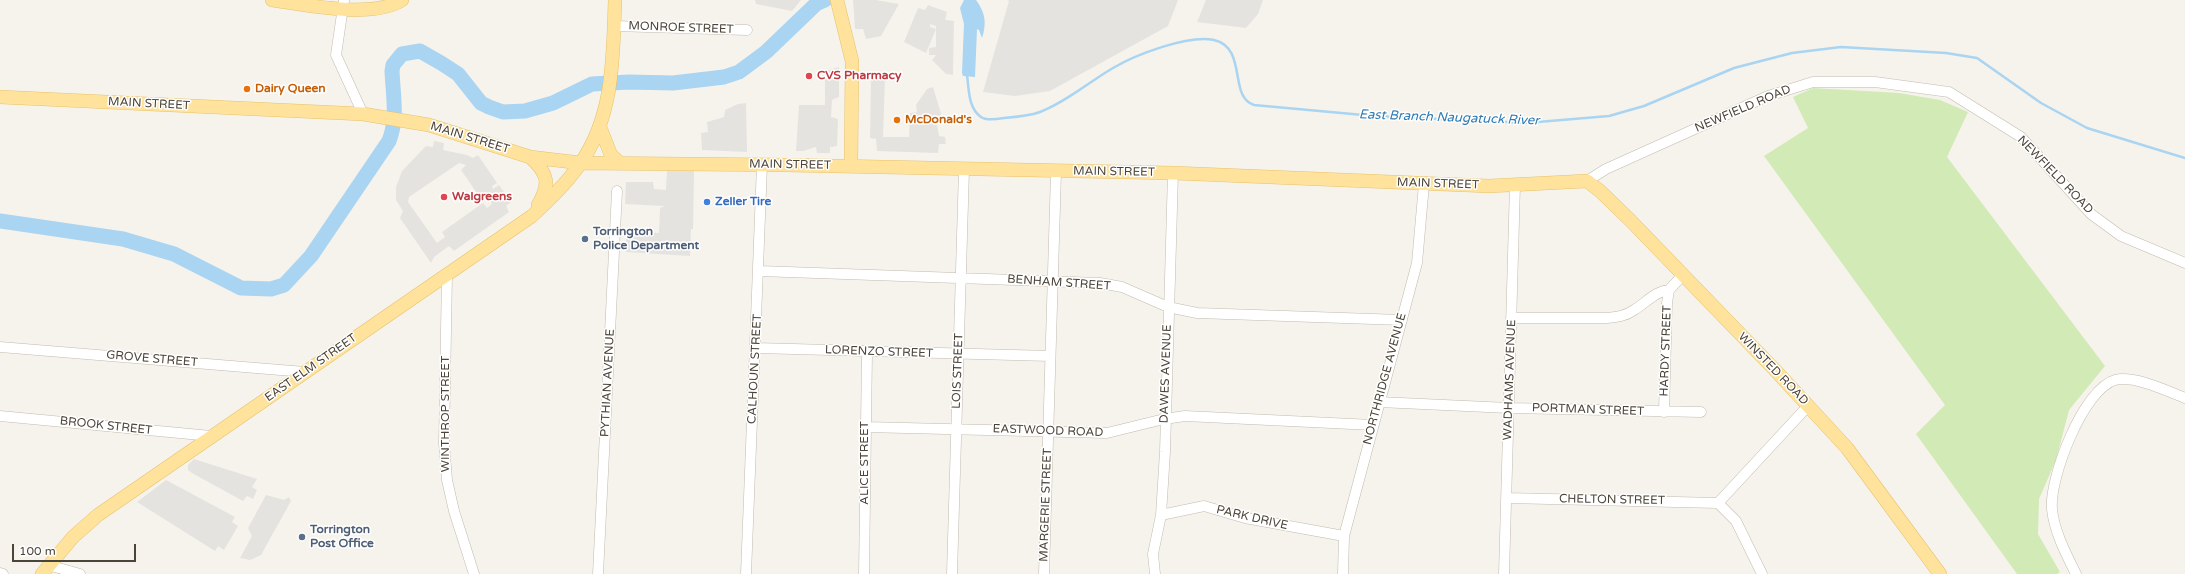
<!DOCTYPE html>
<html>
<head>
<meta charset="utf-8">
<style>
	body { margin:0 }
	#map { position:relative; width:2185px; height:574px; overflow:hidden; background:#f6f3ec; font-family:"Varela Round",sans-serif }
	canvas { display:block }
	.scale { position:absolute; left:12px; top:544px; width:124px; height:18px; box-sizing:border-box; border:2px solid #4b4439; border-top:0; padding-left:5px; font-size:12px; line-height:14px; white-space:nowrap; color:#4b4439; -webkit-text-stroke:3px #fff; paint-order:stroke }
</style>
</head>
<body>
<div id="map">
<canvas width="2185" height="574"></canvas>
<div class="scale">100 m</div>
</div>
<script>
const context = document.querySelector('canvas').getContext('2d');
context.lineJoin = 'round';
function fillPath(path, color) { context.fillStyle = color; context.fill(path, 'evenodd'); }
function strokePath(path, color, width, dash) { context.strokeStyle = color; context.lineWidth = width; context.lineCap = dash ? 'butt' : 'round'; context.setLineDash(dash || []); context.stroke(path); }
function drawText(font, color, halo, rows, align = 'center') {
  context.font = font + ' "Varela Round",sans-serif'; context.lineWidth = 3; context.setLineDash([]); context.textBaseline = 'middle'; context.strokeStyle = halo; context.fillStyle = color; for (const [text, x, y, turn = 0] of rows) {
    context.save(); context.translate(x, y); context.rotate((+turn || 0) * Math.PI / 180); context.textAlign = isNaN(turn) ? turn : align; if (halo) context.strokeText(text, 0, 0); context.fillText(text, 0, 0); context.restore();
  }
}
const green = new Path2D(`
	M 1813,88 L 1899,93 L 1940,100 L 1968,112 L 1947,157 L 2105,366 L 2069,410 L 2056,460 L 2039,499 L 2038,534 L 2060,572 L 2057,574 L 2017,574 L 1916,434 L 1945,405 L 1764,156 L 1808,128 L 1793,97 Z`);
const parking = new Path2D(`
	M 755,0 L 801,0 L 792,11 L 756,4 Z
	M 853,0 L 876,0 L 899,4 L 881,36 L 866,39 L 863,29 L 855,29 Z
	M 1007,0 L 1178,0 L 1168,26 L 1050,91 L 1015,96 L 983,92 L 1009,1 Z
	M 1206,0 L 1263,0 L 1258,14 L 1246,28 L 1197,22 Z
	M 928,5 L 947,12 L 945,20 L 954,21 L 953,75 L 946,74 L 932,60 L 936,55 L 929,55 L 929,48 L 936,47 L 936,26 L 930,24 L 930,27 L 936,29 L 926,53 L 904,42 L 918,8 L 925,10 Z
	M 839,67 L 839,97 L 832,100 L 831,117 L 838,119 L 837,146 L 830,147 L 830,153 L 817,153 L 816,147 L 803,151 L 796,151 L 799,105 L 825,105 L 825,71 Z
	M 871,75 L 880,75 L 885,78 L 883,137 L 909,137 L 910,113 L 917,112 L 916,105 L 927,89 L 933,87 L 942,117 L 936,119 L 939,136 L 945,137 L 946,144 L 939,144 L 938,153 L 877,151 L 876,139 L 870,138 Z
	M 746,103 L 747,152 L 702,150 L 701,133 L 708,132 L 707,122 L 724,117 L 725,110 L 738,104 Z
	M 434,141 L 444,143 L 443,150 L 467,155 L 473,158 L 478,155 L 497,183 L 492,186 L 493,189 L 499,185 L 511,202 L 506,206 L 509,212 L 454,251 L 449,246 L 434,257 L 431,263 L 400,218 L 403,211 L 396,200 L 396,187 L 402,171 L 426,146 L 433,147 ZM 459,163 L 466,165 L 461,170 L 483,202 L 489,198 L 492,204 L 487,208 L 483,203 L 442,232 L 445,237 L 437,243 L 408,202 L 409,197 Z
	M 667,171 L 694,171 L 693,229 L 691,229 L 690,256 L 626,252 L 626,238 L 629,238 L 630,231 L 659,233 L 660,208 L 665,206 L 625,204 L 626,182 L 653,182 L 654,189 L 666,190 Z
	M 194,459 L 257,479 L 252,487 L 257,490 L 253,499 L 247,496 L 243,501 L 192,473 L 188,470 L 188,465 Z
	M 166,480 L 235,517 L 232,522 L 238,526 L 224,550 L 218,546 L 215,551 L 137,502 Z
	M 266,495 L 284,500 L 289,497 L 291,501 L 261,555 L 250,560 L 240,558 L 252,536 L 248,528 Z`);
const water = new Path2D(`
	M 964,0 L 976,0 C 985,12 987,23 982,38 L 979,30 L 977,29 L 975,77 L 963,76 L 962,73 L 964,24 L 960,8 Z`);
const stream = new Path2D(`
	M 967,75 C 969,89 968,108 981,117 C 986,121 998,119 1004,118 C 1017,117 1029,116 1040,112 C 1066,102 1089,82 1113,68 C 1135,55 1189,34 1214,40 C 1248,48 1228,97 1254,105 L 1374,116 L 1526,123 L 1609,116 L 1644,106 L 1734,68 L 1792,53 L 1841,47 L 1946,53 L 1977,58 L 2041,103 L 2087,128 L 2185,158`);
const river = new Path2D(`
	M 0,221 L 123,239 L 174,254 L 241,288 L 271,289 L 284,285 L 311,256 L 389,141 C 398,118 393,95 392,71 L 393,65 L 402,54 L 420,51 L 441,63 L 458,74 L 481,103 L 489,107 L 503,112 L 525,111 L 553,103 L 592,84 L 629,82 L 673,83 L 724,77 L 739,72 L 766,52 L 816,4 L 825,0`);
const minor = new Path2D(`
	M 344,0 L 336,55 L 363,114
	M 614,26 L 747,30
	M 1587,181 L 1606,169 L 1768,96 L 1813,82 L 1875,82 L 1949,92 L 2021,137 L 2091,214 L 2121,236 L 2185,263
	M 759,271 L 1100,283 L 1122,287 L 1168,307 L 1197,313 L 1402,320
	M 447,274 L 444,443 L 447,480 L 454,511 L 474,574
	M 1511,318 L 1607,318 C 1617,317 1626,316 1634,310 C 1646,303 1655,291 1669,290 L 1682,276
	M 0,347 L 305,372
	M 756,348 L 1050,356
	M 1379,402 L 1509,408 L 1701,412
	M 1664,412 L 1667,303 L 1669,290
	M 0,416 L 211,436
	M 865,427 L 1107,433 L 1164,419 L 1185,416 L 1373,425
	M 1507,498 L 1718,503
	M 1718,503 L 1808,406
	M 1718,503 L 1736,521 L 1762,574
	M 1161,515 L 1204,506 L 1245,518 L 1344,536
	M 48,565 L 80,574
	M 0,573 L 3,574
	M 598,574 L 617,191
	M 746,574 L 762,165
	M 864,574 L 867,352
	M 952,574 L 964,169
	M 1044,574 L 1056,172
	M 1155,574 L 1153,554 L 1161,515 L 1165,452 L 1173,173
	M 1343,574 L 1344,536 L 1417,263 L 1424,184
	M 1504,574 L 1515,185
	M 2076,574 C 2066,554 2054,531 2052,509 C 2049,479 2083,389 2115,380 C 2134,375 2167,391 2185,398`);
const major = new Path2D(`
	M 272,0 C 305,5 373,19 402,0
	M 837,0 L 852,61 L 851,166
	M 0,97 L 363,114 L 429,125 L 530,157 L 581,163 L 786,165 L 1173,173 L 1489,186 L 1587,181 L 1600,191 L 1630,220 L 1775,370 L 1847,448 L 1940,574
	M 600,127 L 611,155 L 619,162
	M 530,157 C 549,174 550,184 538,205
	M 42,574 L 73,537 L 98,515 L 532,216 C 549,200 566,184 580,164 C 614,116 613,57 615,0`);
const markers = [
	[809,76,4,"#e0444e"],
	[247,89,4,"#e8710a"],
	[897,120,4,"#e8710a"],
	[444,197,4,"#e0444e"],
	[707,202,4,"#3f7fe0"],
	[585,239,4,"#5c6f8a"],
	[302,537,4,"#5c6f8a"]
];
const streetNames = [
	["MONROE STREET",681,28,2],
	["MAIN STREET",149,104,3],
	["NEWFIELD ROAD",1743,109,-23],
	["MAIN STREET",470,138,17],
	["MAIN STREET",790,165,1],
	["MAIN STREET",1114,172,1],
	["NEWFIELD ROAD",2055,175,46],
	["MAIN STREET",1438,184,2],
	["BENHAM STREET",1059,283,4],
	["HARDY STREET",1666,351,-88],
	["LORENZO STREET",879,352,2],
	["GROVE STREET",152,359,5],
	["EAST ELM STREET",311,368,-35],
	["CALHOUN STREET",755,369,-87],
	["WINSTED ROAD",1773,369,46],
	["LOIS STREET",958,371,-88],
	["DAWES AVENUE",1166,374,-88],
	["NORTHRIDGE AVENUE",1385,379,-75],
	["WADHAMS AVENUE",1510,380,-88],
	["PYTHIAN AVENUE",608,383,-87],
	["PORTMAN STREET",1588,410,2],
	["WINTHROP STREET",446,414,-90],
	["BROOK STREET",106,426,6],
	["EASTWOOD ROAD",1048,431,2],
	["ALICE STREET",865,463,-90],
	["CHELTON STREET",1612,500,1],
	["MARGERIE STREET",1046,505,-88],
	["PARK DRIVE",1252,518,13]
];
const healthNames = [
	["CVS Pharmacy",817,76],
	["Walgreens",452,197]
];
const foodNames = [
	["Dairy Queen",255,89],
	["McDonald's",905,120]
];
const shopNames = [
	["Zeller Tire",715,202]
];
const serviceNames = [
	["Torrington",593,232],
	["Police Department",593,246],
	["Torrington",310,530],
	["Post Office",310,544]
];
const waterNames = [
	["East Branch Naugatuck River",1449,118,2]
];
fillPath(green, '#d2eab5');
fillPath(parking, '#e5e3e0');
fillPath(water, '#a9d4f2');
strokePath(stream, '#a9d4f2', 2.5);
strokePath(river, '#a9d4f2', 15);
strokePath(minor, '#c2bbae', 11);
strokePath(major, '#e6c16a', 14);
strokePath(minor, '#fff', 10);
strokePath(major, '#ffe39c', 13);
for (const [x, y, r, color] of markers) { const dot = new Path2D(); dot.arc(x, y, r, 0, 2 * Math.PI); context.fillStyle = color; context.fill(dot); strokePath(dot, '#fff', 1.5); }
drawText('12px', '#4b4439', '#fff', streetNames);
drawText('bold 12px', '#be3a42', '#fff', healthNames, 'left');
drawText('bold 12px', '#c56008', '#fff', foodNames, 'left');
drawText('bold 12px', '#366cbe', '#fff', shopNames, 'left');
drawText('bold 12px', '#4e5e75', '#fff', serviceNames, 'left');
drawText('italic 13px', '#2e7ab2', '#fff', waterNames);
</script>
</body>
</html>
